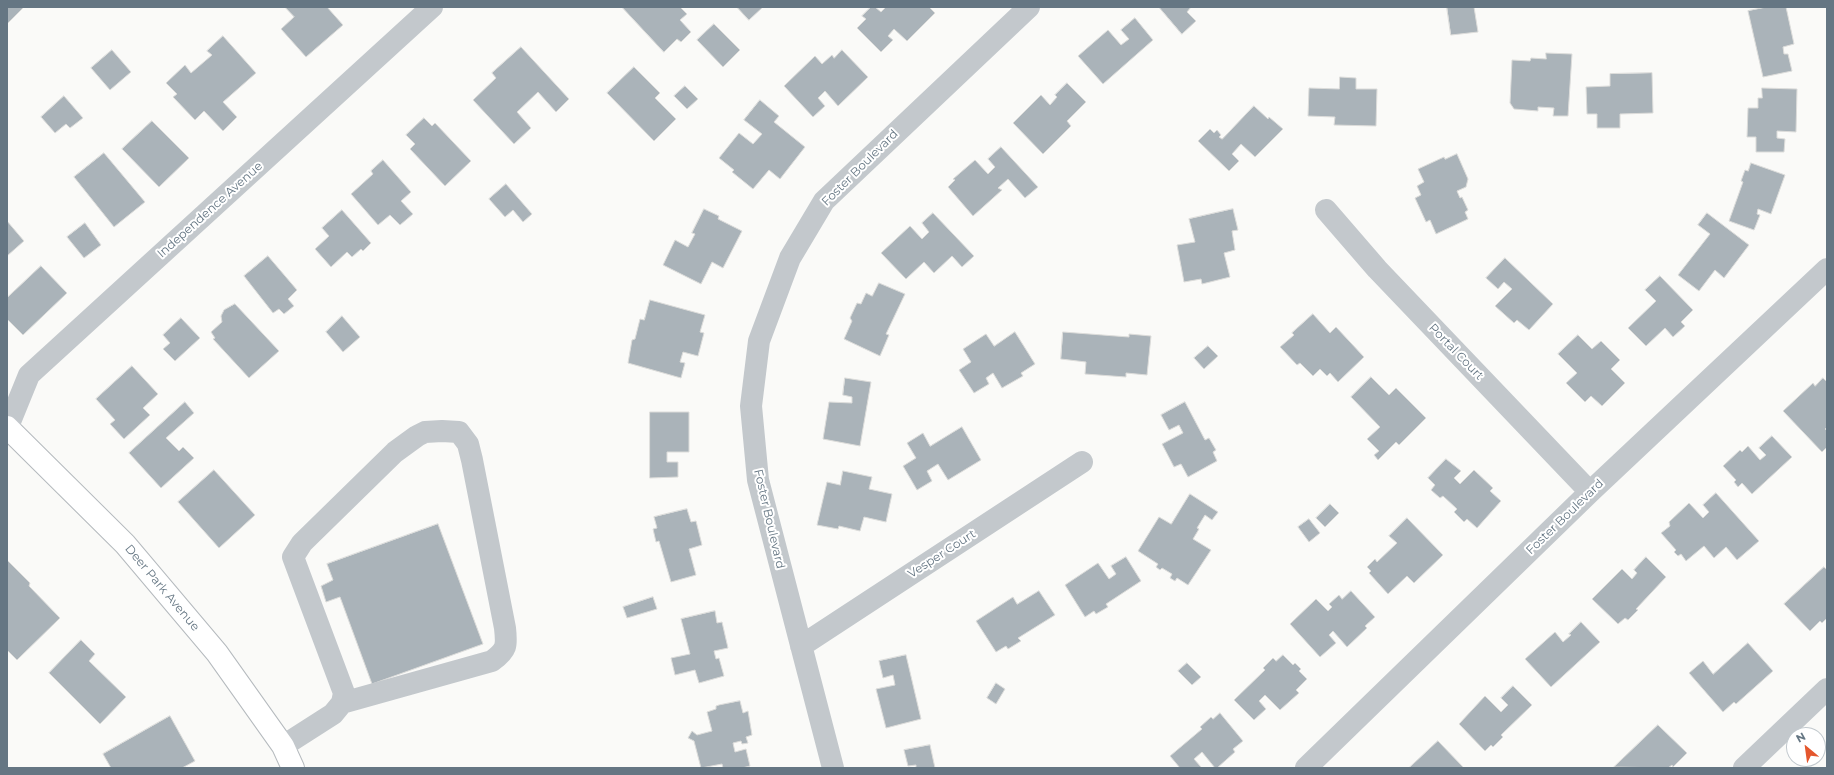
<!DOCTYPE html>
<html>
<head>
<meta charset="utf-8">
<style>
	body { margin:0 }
	#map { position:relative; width:1834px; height:775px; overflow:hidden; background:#fafaf8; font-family:Montserrat,sans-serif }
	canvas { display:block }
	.frame { position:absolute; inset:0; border:8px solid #657683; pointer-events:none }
	.north { position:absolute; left:1786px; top:727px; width:40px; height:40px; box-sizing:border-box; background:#fff; border:1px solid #c1c8cd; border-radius:50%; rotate:331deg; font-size:11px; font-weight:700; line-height:16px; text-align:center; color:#657683 }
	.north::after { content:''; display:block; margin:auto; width:14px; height:18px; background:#e4572e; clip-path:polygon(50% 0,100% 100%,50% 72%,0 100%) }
</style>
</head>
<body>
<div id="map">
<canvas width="1834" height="775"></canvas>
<div class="frame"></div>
<div class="north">N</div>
</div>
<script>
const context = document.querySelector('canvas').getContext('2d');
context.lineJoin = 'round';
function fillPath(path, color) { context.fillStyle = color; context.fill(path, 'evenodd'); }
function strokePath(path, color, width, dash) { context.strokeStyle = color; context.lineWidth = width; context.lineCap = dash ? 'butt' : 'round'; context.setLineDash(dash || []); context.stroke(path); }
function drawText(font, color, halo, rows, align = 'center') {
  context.font = font + ' Montserrat,sans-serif'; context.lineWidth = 4; context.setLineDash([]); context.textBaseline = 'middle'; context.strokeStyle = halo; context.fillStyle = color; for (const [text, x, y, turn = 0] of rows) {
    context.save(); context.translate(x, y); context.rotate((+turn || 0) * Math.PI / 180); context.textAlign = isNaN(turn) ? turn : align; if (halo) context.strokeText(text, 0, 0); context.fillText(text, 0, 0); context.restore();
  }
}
const building = new Path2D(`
	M 7,7 L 24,7 L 7,24 Z
	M 285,7 L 327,7 L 343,25 L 306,57 L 281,29 L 294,17 Z
	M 622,7 L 680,7 L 687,14 L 680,20 L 691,32 L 681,42 L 677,39 L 664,52 Z
	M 737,7 L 763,7 L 749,20 Z
	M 871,7 L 875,7 L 881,12 L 886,7 L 929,7 L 935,13 L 907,41 L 894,29 L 888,36 L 893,40 L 881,52 L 857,28 L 866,19 L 862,16 Z
	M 1159,7 L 1191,7 L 1187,12 L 1196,21 L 1182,34 Z
	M 1447,7 L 1474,7 L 1478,32 L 1451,35 Z
	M 1767,7 L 1786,7 L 1794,44 L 1783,47 L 1784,54 L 1788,54 L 1792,71 L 1763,77 L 1748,11 Z
	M 1135,18 L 1153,40 L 1103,84 L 1078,56 L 1108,30 L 1121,45 L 1129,39 L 1121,30 Z
	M 714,24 L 740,50 L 723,67 L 697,40 Z
	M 223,36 L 256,73 L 223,102 L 237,117 L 223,131 L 204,111 L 195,120 L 173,97 L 177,94 L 166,83 L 185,65 L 191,73 L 212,55 L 207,51 Z
	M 521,47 L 569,99 L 556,112 L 538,92 L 517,112 L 531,128 L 514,144 L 473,100 L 496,78 L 492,73 Z
	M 112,50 L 131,72 L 110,90 L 91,68 Z
	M 842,50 L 868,77 L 838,106 L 825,91 L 818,98 L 825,106 L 813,117 L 784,86 L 815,56 L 822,64 L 832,55 L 834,58 Z
	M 1546,53 L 1572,54 L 1568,116 L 1553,116 L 1554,108 L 1538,107 L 1538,111 L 1514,109 L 1510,103 L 1512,60 L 1530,61 L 1531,58 L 1546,59 Z
	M 634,67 L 660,93 L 655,98 L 676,119 L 654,141 L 607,93 Z
	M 1652,73 L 1653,113 L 1620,114 L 1620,128 L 1597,128 L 1597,114 L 1587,114 L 1586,87 L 1610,86 L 1610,74 Z
	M 1340,77 L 1356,78 L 1356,89 L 1377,89 L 1376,126 L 1334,125 L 1335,117 L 1308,116 L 1309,88 L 1339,89 Z
	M 1067,83 L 1086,102 L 1067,121 L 1071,126 L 1043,154 L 1013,123 L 1041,95 L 1050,105 L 1057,97 L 1055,95 Z
	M 685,86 L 698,99 L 687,109 L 674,96 Z
	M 1762,88 L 1797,89 L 1796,132 L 1777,131 L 1777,138 L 1785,139 L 1784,152 L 1756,152 L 1756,137 L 1747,137 L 1748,108 L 1758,108 L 1758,98 L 1762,98 Z
	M 64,96 L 83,118 L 70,128 L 66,124 L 55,133 L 41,117 Z
	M 760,100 L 779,116 L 774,122 L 805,147 L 780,179 L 769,170 L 753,189 L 732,172 L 734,170 L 719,158 L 739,133 L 753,144 L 762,134 L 744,120 Z
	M 1254,106 L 1268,119 L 1269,117 L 1283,129 L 1255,157 L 1241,144 L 1232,154 L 1239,161 L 1229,171 L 1198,141 L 1210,129 L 1214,133 L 1217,130 L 1221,135 L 1219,137 L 1222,139 Z
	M 424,118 L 432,126 L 435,123 L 471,161 L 445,186 L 410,149 L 415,144 L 406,135 Z
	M 152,121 L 189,158 L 159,187 L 122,149 Z
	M 1001,147 L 1038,187 L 1025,198 L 1008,179 L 998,188 L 1002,190 L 973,216 L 948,187 L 955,180 L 953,179 L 975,160 L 988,174 L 995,167 L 988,159 Z
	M 104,153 L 145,202 L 114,227 L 74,177 Z
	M 1457,154 L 1468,179 L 1466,187 L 1457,191 L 1460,198 L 1462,197 L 1468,210 L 1465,212 L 1468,219 L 1436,234 L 1430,220 L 1426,222 L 1415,198 L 1421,195 L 1417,186 L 1424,182 L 1418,169 L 1444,157 L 1445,159 Z
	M 383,160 L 411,192 L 401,201 L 413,214 L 400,225 L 390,215 L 378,225 L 351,194 L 373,174 L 371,171 Z
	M 1751,163 L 1785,175 L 1771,214 L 1758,209 L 1757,214 L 1760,215 L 1754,230 L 1729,221 L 1743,182 L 1741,181 L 1745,170 L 1748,171 Z
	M 506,184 L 532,214 L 523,222 L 513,210 L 505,217 L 489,199 Z
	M 704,209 L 719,216 L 718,219 L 742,231 L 723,268 L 712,262 L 701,284 L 663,265 L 675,240 L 688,247 L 695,234 L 692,233 Z
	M 1233,209 L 1238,230 L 1232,231 L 1235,250 L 1224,253 L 1230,277 L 1202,284 L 1201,279 L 1184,282 L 1177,245 L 1195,242 L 1189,219 Z
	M 342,210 L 371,243 L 363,251 L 361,249 L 352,257 L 347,252 L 331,267 L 315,249 L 329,236 L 322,228 Z
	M 933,213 L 974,256 L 962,267 L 952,256 L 934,273 L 924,262 L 906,279 L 881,253 L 910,226 L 922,239 L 929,232 L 922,223 Z
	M 1707,213 L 1749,245 L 1724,278 L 1715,270 L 1699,291 L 1678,275 L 1710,234 L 1698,225 Z
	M 7,221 L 24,241 L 7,256 Z
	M 85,223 L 101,245 L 84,258 L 67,237 Z
	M 268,256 L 297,290 L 288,299 L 294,306 L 284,314 L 279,309 L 273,313 L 244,276 Z
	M 1505,258 L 1553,304 L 1529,330 L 1517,320 L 1514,323 L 1495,306 L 1512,289 L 1504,282 L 1498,289 L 1486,278 Z
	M 41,266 L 67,293 L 23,335 L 7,319 L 7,298 Z
	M 1660,276 L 1693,310 L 1681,322 L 1685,326 L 1673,337 L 1665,328 L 1646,346 L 1628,328 L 1656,301 L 1645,290 Z
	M 879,283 L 905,294 L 886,334 L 889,335 L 880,356 L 844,339 L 852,321 L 850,318 L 857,303 L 861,304 L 866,293 L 872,296 Z
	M 650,300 L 705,315 L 700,332 L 704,333 L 698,356 L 683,352 L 680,362 L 685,363 L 681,378 L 628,363 L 632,340 L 635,339 L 640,319 L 644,320 Z
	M 235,304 L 279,351 L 249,378 L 213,339 L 215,338 L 211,332 L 222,322 L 221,316 L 224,310 Z
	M 1313,314 L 1330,333 L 1336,327 L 1364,357 L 1338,382 L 1330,373 L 1327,376 L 1320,369 L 1313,376 L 1300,363 L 1297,365 L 1280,347 L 1294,335 L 1292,333 Z
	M 342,316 L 360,337 L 343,352 L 326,332 Z
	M 181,318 L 200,338 L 175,361 L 163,349 L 170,343 L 163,335 Z
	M 1015,332 L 1035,364 L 1021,373 L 1023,376 L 1002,388 L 993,373 L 986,378 L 989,384 L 974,393 L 959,370 L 971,362 L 963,349 L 986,334 L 994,346 Z
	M 1063,332 L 1129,337 L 1129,334 L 1151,336 L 1147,375 L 1126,373 L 1126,377 L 1085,374 L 1086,362 L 1061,359 Z
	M 1578,335 L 1592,349 L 1601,341 L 1620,360 L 1611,369 L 1625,383 L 1602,406 L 1591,396 L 1585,402 L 1566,383 L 1577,373 L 1558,354 Z
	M 1208,346 L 1218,356 L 1204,369 L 1194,358 Z
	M 132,366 L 158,394 L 143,408 L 150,415 L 124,439 L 110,424 L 115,420 L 96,399 Z
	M 1371,377 L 1389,395 L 1396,388 L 1426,418 L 1399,445 L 1396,442 L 1378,460 L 1374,455 L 1379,451 L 1367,439 L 1380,427 L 1351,397 Z
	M 845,378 L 871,382 L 860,446 L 823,439 L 829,402 L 852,403 L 852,397 L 843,395 Z
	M 1823,378 L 1827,382 L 1827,427 L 1825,429 L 1827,431 L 1827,447 L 1822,452 L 1783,411 L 1813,383 L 1815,386 Z
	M 185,402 L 194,413 L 166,438 L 179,451 L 183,447 L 194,458 L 161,488 L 129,453 Z
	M 1185,402 L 1205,440 L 1209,438 L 1216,450 L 1213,452 L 1217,461 L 1188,477 L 1181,464 L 1174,467 L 1162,444 L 1183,433 L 1179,425 L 1169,430 L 1161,415 Z
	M 650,412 L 689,412 L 689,452 L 667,452 L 667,462 L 678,462 L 678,477 L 650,478 Z
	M 962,427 L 981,460 L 948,480 L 938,464 L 927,471 L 932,481 L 917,490 L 903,466 L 916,458 L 907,443 L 923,433 L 930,446 Z
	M 1772,436 L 1792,457 L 1752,494 L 1742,483 L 1738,487 L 1734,482 L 1736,480 L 1723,466 L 1740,450 L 1742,452 L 1748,446 L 1760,460 L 1766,455 L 1759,448 Z
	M 1446,459 L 1461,471 L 1454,478 L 1460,484 L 1474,470 L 1493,488 L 1490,491 L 1501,501 L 1477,528 L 1467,519 L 1464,522 L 1454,512 L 1457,509 L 1443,496 L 1440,498 L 1431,490 L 1435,485 L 1428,478 Z
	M 214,470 L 255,515 L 219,548 L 178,502 Z
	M 843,471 L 872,477 L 869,489 L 892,494 L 886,522 L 864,517 L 860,531 L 839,526 L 838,529 L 817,525 L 827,482 L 840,485 Z
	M 1716,493 L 1759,541 L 1737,560 L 1726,547 L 1714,558 L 1704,546 L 1686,561 L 1681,554 L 1678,556 L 1674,552 L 1676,550 L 1661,533 L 1670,526 L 1669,522 L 1689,503 L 1703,518 L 1709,512 L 1703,505 Z
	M 1190,494 L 1218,512 L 1212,520 L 1205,515 L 1197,528 L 1199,529 L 1193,539 L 1211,550 L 1188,585 L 1177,578 L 1175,581 L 1170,578 L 1172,574 L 1162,568 L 1160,570 L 1156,567 L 1158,564 L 1138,551 L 1159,517 L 1171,524 Z
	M 1330,504 L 1339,513 L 1325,527 L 1316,518 Z
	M 687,509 L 691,522 L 696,521 L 702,545 L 689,549 L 696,575 L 671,582 L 659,541 L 656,542 L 653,529 L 657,528 L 654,517 Z
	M 1407,518 L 1443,555 L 1414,583 L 1407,576 L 1388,594 L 1369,573 L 1371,571 L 1367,567 L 1375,559 L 1377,562 L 1397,543 L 1389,536 Z
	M 1309,519 L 1320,533 L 1309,542 L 1298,527 Z
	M 438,524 L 483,644 L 372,684 L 340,597 L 326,602 L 321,586 L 333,580 L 327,564 Z
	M 1126,557 L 1141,581 L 1106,604 L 1108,607 L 1096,614 L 1094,611 L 1085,617 L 1065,585 L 1098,563 L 1109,579 L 1116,574 L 1111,566 Z
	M 1646,557 L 1666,577 L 1636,609 L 1638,610 L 1628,620 L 1625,618 L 1618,624 L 1592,599 L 1622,569 L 1632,579 L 1637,573 L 1634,570 Z
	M 7,560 L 30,583 L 29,586 L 60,618 L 17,660 L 7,650 Z
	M 1824,567 L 1827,570 L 1827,618 L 1822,623 L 1820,621 L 1810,631 L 1784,604 Z
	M 1039,591 L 1055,615 L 1018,638 L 1021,641 L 1008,649 L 1006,646 L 996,652 L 976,621 L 1013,597 L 1017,604 Z
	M 1351,591 L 1375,617 L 1365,626 L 1367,628 L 1347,647 L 1333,631 L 1329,635 L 1336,643 L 1320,657 L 1290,624 L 1316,599 L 1328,611 L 1332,607 L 1329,604 L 1339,595 L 1342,599 Z
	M 653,597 L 657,609 L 627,618 L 623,607 Z
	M 715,611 L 717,623 L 722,622 L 728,648 L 714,651 L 716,659 L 719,658 L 724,676 L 699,683 L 695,670 L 675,675 L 671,658 L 690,654 L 681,619 Z
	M 1581,622 L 1600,642 L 1551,687 L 1525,659 L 1555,632 L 1563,642 L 1571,635 L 1569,634 Z
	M 81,640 L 95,654 L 89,661 L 126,697 L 100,724 L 49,673 Z
	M 1748,643 L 1773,671 L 1736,704 L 1734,702 L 1723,712 L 1689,673 L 1703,661 L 1713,674 Z
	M 906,655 L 921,719 L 886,728 L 876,689 L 895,685 L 893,675 L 883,678 L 879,661 Z
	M 1283,655 L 1293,665 L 1295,663 L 1301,669 L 1299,671 L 1307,679 L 1296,690 L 1299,693 L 1280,710 L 1265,695 L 1259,701 L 1266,709 L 1254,720 L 1234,700 L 1265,670 L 1263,668 L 1273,658 L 1276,661 Z
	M 1187,663 L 1201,677 L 1192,685 L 1178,671 Z
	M 996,683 L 1005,689 L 996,704 L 987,698 Z
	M 1513,686 L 1532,705 L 1501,735 L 1503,737 L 1493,747 L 1491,745 L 1485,751 L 1459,724 L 1485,696 L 1501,712 L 1508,705 L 1501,698 Z
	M 740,701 L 743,713 L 748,711 L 752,735 L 746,737 L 748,743 L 742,744 L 741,741 L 733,743 L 735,752 L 746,749 L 750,766 L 742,768 L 723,768 L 722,764 L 701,768 L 694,741 L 688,738 L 692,731 L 697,735 L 712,731 L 707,712 L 716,709 L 716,706 L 719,705 Z
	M 1220,713 L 1243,741 L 1233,749 L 1235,752 L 1217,768 L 1215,768 L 1202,752 L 1194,759 L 1201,767 L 1200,768 L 1180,768 L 1170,756 L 1202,729 L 1200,727 L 1211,717 L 1213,719 Z
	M 170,716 L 195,761 L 182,768 L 111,768 L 103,754 Z
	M 1658,725 L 1687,753 L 1673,767 L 1672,765 L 1668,768 L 1614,767 Z
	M 1438,741 L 1464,768 L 1409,768 Z
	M 930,745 L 935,768 L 916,768 L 916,765 L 908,766 L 904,750 Z`);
const minor = new Path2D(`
	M 1326,210 L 1377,269 L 1590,492
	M 7,429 L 29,375 L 432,7
	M 801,646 L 1082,462
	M 283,746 L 333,714 L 342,703 L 344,693 L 293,557 L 302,543 L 395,452 L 417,436 L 425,432 L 442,431 L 459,432 L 468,444 L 472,460 L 505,628 C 507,646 507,650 492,661 L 342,703
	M 833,768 L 758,480 L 751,406 L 759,341 L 790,258 L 824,201 L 1029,7
	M 1306,768 L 1590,492 L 1827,269
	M 1744,768 L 1827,689`);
const major = new Path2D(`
	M 7,427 L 125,544 L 217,653 L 283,746 L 293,768`);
const streetNames = [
	["Foster Boulevard",860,168,-45],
	["Independence Avenue",210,210,-42],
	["Portal Court",1456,352,46],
	["Foster Boulevard",1565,517,-44],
	["Foster Boulevard",769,519,77],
	["Vesper Court",942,554,-33],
	["Deer Park Avenue",162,588,50]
];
fillPath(building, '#aab3b9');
strokePath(building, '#dcdcda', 1);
strokePath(major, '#b5babe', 24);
strokePath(minor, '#c3c8cc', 22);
strokePath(major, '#fff', 22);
drawText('12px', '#657683', '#fff', streetNames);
</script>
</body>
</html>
